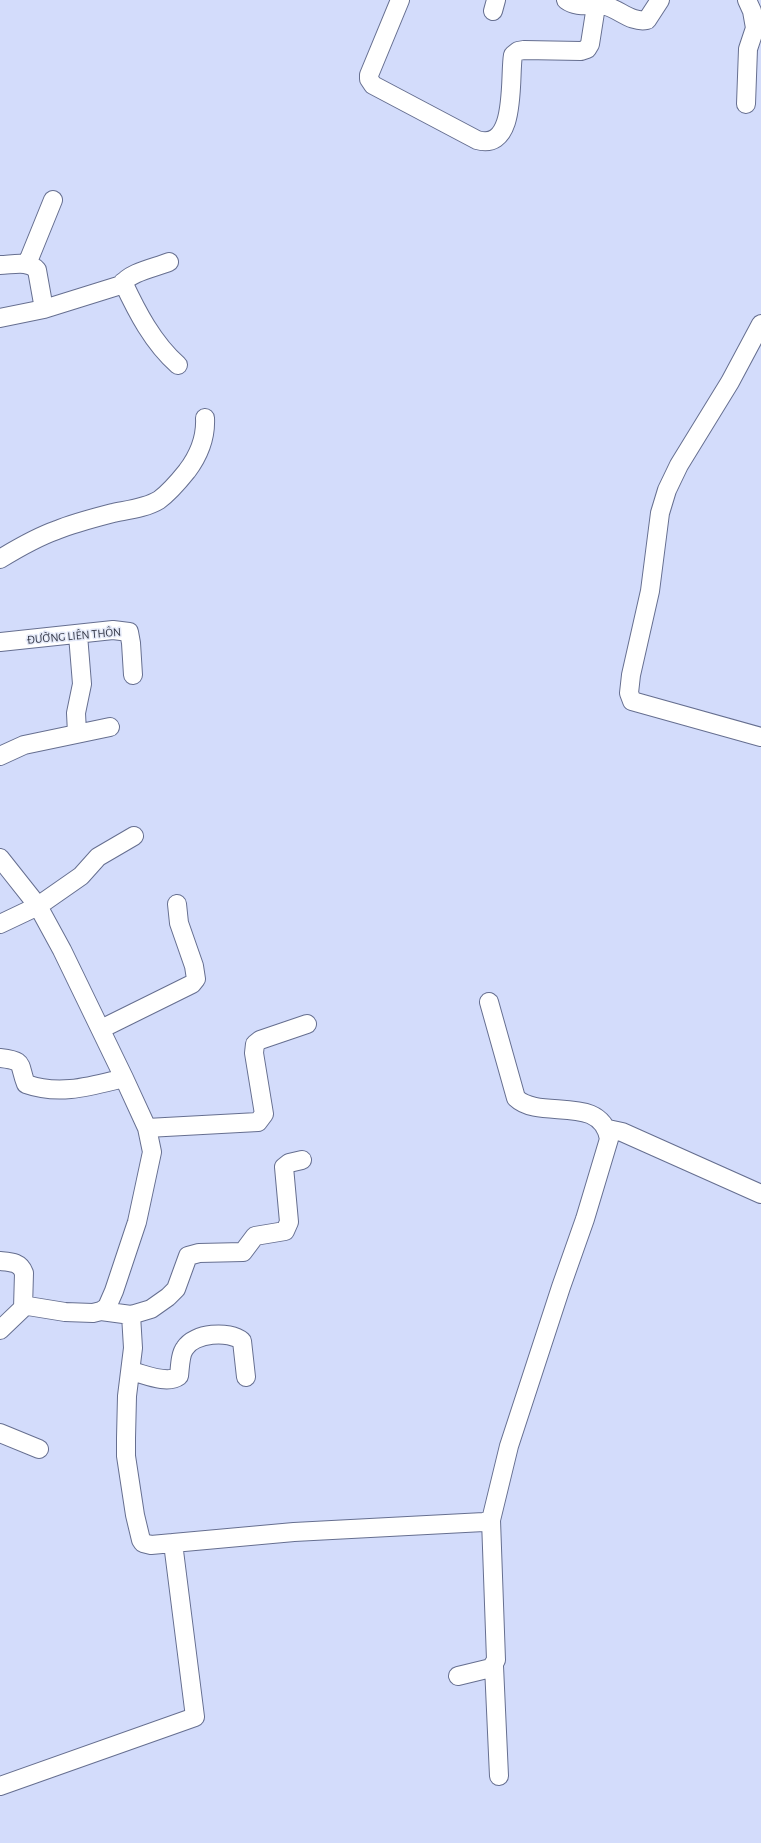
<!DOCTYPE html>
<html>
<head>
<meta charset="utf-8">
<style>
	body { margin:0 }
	canvas { display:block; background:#d3dcfb }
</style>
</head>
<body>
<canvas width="761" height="1843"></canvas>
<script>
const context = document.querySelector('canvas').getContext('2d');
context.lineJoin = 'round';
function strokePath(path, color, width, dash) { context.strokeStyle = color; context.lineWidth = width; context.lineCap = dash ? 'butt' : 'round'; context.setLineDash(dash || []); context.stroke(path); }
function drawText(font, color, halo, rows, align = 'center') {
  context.font = font + ' "Alegreya Sans",sans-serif'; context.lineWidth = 3; context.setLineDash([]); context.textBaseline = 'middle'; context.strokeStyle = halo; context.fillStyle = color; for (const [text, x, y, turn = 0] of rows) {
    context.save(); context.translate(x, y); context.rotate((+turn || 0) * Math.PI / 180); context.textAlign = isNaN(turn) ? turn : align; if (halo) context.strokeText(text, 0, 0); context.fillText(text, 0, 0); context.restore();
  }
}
const minor = new Path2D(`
	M 400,0 L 369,75 L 369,79 L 373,85 L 477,140 C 518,152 509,76 513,55 L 518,51 L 524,50 L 581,51 L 587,49 L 590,44 L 596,6
	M 566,0 C 578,9 593,3 606,6 C 620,10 632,23 647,20 L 660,0
	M 493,11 L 496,0
	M 746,104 L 748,49 L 755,28 L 752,11 L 747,0
	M 27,264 L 53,200
	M 0,265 C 12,265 28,260 37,270 L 44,309
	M 123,282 C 137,312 153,343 178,365
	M 0,318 L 44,309 L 121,285 C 130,272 154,268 169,262
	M 761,324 L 730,382 L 679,465 L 667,490 L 660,513 L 650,591 L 631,675 L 629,693 L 632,701 L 761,737
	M 0,559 C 18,548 37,537 57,530 C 74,523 94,518 113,513 C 127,510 146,508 159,500 C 170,492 179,481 187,471 C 199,455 206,437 205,418
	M 0,642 L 113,630 L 129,632 L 131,643 L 133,675
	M 77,733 L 76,713 L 82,684 L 78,635
	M 0,756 L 24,745 L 110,727
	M 0,858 L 38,906 L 62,950 L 124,1078 L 147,1128 L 152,1152 L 137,1222 L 114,1291 L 107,1307 L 101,1311 L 93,1313 L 65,1312 L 28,1306 L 23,1308 L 0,1330
	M 0,924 L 38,906 L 81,876 L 98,857 L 134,836
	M 101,1029 L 192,984 L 196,979 L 194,966 L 179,923 L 177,904
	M 0,1058 C 26,1061 18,1064 26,1084 C 60,1096 91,1086 124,1078
	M 147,1128 L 258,1122 L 264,1114 L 254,1053 L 255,1044 L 260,1040 L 307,1024
	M 608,1129 L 622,1132 L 761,1194
	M 0,1261 C 11,1262 20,1262 24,1273 L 23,1308
	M 101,1311 L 131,1315 L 151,1309 L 168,1297 L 176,1289 L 188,1256 L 199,1253 L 243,1252 L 255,1236 L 285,1231 L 289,1222 L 284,1167 L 289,1163 L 302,1160
	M 131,1315 L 133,1348 L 127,1396 L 126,1438 L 126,1456 L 135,1515 L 141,1540 L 143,1543 L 151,1545 L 294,1532 L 484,1522 L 491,1520 L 509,1446 L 561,1287 L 585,1219 L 609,1139 C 601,1093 540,1121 516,1098 L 489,1002
	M 131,1371 C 144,1374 167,1385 179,1376 C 180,1368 180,1354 185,1348 C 194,1333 229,1330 242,1341 L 246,1377
	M 0,1433 L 39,1449
	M 494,1666 L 499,1776
	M 458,1676 L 491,1668 L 496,1660 L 491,1520
	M 0,1786 L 195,1717 L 173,1543`);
const streetNames = [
	["ĐƯỜNG LIÊN THÔN",74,636,-5]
];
strokePath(minor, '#666f90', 20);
strokePath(minor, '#fff', 18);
drawText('12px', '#333746', '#e5eaf9', streetNames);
</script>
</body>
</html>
